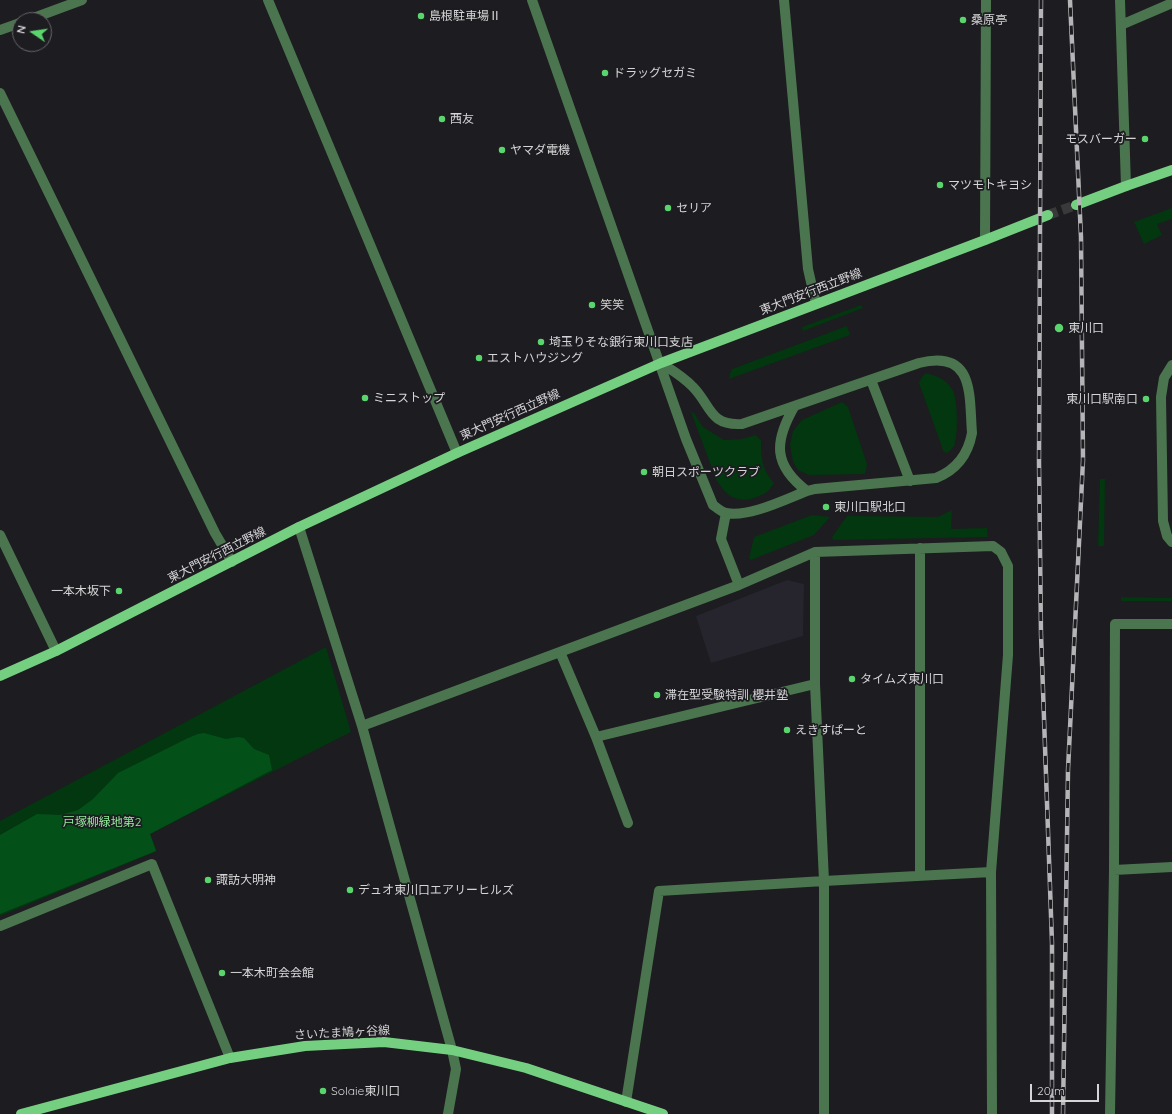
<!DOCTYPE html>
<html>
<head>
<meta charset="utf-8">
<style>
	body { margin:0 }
	#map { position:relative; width:1172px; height:1114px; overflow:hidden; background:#1d1c20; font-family:Quicksand,sans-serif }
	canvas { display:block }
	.north { position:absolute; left:12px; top:12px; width:40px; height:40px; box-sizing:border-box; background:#1d1c20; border:1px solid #676669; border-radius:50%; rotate:283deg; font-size:11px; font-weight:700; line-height:16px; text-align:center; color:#d5d4d7 }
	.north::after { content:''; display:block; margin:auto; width:14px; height:18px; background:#5ad56e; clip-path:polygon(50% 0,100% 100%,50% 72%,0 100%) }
	.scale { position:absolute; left:1030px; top:1084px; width:69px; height:18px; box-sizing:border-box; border:2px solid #d5d4d7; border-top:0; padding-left:5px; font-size:12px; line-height:14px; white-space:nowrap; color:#d5d4d7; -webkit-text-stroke:3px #1d1c20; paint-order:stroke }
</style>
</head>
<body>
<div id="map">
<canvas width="1172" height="1114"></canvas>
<div class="north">N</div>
<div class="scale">20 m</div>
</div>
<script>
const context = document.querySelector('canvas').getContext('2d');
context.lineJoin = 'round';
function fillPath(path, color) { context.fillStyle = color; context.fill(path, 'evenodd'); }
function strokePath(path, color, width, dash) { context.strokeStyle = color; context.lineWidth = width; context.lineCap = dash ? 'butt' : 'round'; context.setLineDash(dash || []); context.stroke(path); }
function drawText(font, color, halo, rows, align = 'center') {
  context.font = font + ' Quicksand,"Noto Sans JP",sans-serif'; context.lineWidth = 3.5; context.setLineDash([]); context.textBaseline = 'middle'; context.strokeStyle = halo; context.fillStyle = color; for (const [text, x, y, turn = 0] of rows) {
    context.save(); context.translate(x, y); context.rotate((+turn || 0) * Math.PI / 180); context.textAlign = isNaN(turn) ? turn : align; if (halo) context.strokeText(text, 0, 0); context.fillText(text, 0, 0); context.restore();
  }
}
const built = new Path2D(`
	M 787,580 L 804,584 L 803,636 L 711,663 L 696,616 Z`);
const green = new Path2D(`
	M 1172,208 L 1172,219 L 1157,224 L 1162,235 L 1144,244 L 1134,222 Z
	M 861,305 L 863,308 L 803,331 L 802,327 Z
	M 847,326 L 850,335 L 729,379 L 730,374 L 732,369 Z
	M 926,373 C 937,376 948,380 953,391 C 958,401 958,437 954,446 C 952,449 950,451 947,453 L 943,451 L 942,447 L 919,383 L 922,377 Z
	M 842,402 L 848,407 L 867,464 L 865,474 L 809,475 L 798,470 L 793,462 L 790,445 L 793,431 L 802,420 Z
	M 691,412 L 694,413 L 703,427 L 724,440 L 742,439 L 755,435 L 761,440 C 761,458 762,469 774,483 C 768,492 767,493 757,497 C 738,504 726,497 716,479 Z
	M 1100,479 L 1105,479 L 1104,546 L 1098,546 Z
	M 952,510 L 951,529 L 987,528 L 988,537 L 833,540 L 832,537 L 847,516 L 938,517 Z
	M 812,515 L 830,517 L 814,535 L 751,560 L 749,558 L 754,537 Z
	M 1121,597 L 1172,598 L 1172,601 L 1121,601 Z
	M 326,647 L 351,732 L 150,834 L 157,851 L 0,916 L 0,821 Z`);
const forest = new Path2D(`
	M 204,733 L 226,739 L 238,737 L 244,738 L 254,749 L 269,755 L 272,770 L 150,834 L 156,851 L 0,914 L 0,835 L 37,814 L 60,815 L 78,810 L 93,799 L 118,773 L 188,738 L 198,734 Z`);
const majorTunnel = new Path2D(`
	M 1048,215 L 1076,205`);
const minor = new Path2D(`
	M 268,0 L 457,453
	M 532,0 L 686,439 L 713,505 C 717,508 721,512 726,513 C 748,518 786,499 807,491 L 815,489 L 936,478 C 956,470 968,455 972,433 C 969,395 975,349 919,363 L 742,424 C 709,426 711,405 693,387 C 684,377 672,370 661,363
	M 784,0 L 808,269 L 816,304
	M 1120,0 L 1126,186
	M 28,20 L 82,0
	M 1121,25 L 1172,3
	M 0,30 L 20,23
	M 0,93 L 215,533 L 232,562
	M 985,240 L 986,0
	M 1172,365 L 1164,378 L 1161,397 L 1163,521 L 1167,536 L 1172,542
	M 871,380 L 910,481
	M 794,407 C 774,442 773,465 807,491
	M 726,513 L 721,539 L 739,585
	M 299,527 L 362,726 L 452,1050 L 456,1069 L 448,1114
	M 0,535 L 56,651
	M 920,548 L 920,875
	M 815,552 L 815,684 L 824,881 L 824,1114
	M 560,652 L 596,737 L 628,823
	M 362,726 L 739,585 L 815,552 L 993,546 L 1001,552 L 1008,566 L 1008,655 L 991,872 L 992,1114
	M 596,737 L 815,684
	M 1114,870 L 1172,867
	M 0,926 L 152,864 L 230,1058
	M 626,1102 L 659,891 L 824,881 L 991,872
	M 1110,1114 L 1114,870 L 1115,624 L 1172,624`);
const major = new Path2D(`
	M 1076,205 L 1126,186 L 1172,170
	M 0,676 L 56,651 L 299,527 L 457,453 L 661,363 L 985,240 L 1048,215
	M 21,1114 L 230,1058 L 305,1046 L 384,1042 L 452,1050 L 526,1068 L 663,1114`);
const rail = new Path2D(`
	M 1041,0 L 1039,462 L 1041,634 L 1052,943 L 1052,1114
	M 1063,1114 L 1068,770 L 1083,460 L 1081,237 L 1070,0`);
const markers = [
	[421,16,4,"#5ad56e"],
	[963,20,4,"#5ad56e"],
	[605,73,4,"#5ad56e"],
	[442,119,4,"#5ad56e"],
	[1145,139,4,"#5ad56e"],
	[502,150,4,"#5ad56e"],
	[940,185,4,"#5ad56e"],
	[668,208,4,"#5ad56e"],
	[592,305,4,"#5ad56e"],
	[1059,328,5,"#5ad56e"],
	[541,342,4,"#5ad56e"],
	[479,358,4,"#5ad56e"],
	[365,398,4,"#5ad56e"],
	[1146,399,4,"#5ad56e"],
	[644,472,4,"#5ad56e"],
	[826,507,4,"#5ad56e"],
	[119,591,4,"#5ad56e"],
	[852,679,4,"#5ad56e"],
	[657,695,4,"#5ad56e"],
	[787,730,4,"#5ad56e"],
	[208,880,4,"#5ad56e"],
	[350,890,4,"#5ad56e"],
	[222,973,4,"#5ad56e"],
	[323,1091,4,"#5ad56e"]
];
const poiNames = [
	["島根駐車場Ⅱ",429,16],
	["桑原亭",971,20],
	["ドラッグセガミ",613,73],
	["西友",450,119],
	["モスバーガー",1137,139,"right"],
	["ヤマダ電機",510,150],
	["マツモトキヨシ",948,185],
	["セリア",676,208],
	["笑笑",600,305],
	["東川口",1068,328],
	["埼玉りそな銀行東川口支店",549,342],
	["エストハウジング",487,358],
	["ミニストップ",373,398],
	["東川口駅南口",1138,399,"right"],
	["朝日スポーツクラブ",652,472],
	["東川口駅北口",834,507],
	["一本木坂下",111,591,"right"],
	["タイムズ東川口",860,679],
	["滞在型受験特訓 櫻井塾",665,695],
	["えきすぱーと",795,730],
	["諏訪大明神",216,880],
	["デュオ東川口エアリーヒルズ",358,890],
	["一本木町会会館",230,973],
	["Solaie東川口",331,1091]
];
const streetNames = [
	["東大門安行西立野線",811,292,-21],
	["東大門安行西立野線",510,415,-24],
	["東大門安行西立野線",217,555,-27],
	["さいたま鳩ヶ谷線",342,1033,-3]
];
const parkNames = [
	["戸塚柳緑地第2",102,822]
];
fillPath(built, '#26242d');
fillPath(green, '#02370f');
fillPath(forest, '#045019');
strokePath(majorTunnel, '#39383b', 10, [10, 5]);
strokePath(minor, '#4b754f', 10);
strokePath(major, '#74d080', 10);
strokePath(rail, '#b5b4b7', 4.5);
strokePath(rail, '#1d1c20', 3, [9]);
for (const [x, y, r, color] of markers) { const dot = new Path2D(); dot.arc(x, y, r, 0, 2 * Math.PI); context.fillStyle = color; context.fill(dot); strokePath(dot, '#1d1c20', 1.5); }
drawText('12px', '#d5d4d7', '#1d1c20', poiNames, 'left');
drawText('12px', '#d5d4d7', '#1d1c20', streetNames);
drawText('12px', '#92ec9c', '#1d1c20', parkNames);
</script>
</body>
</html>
